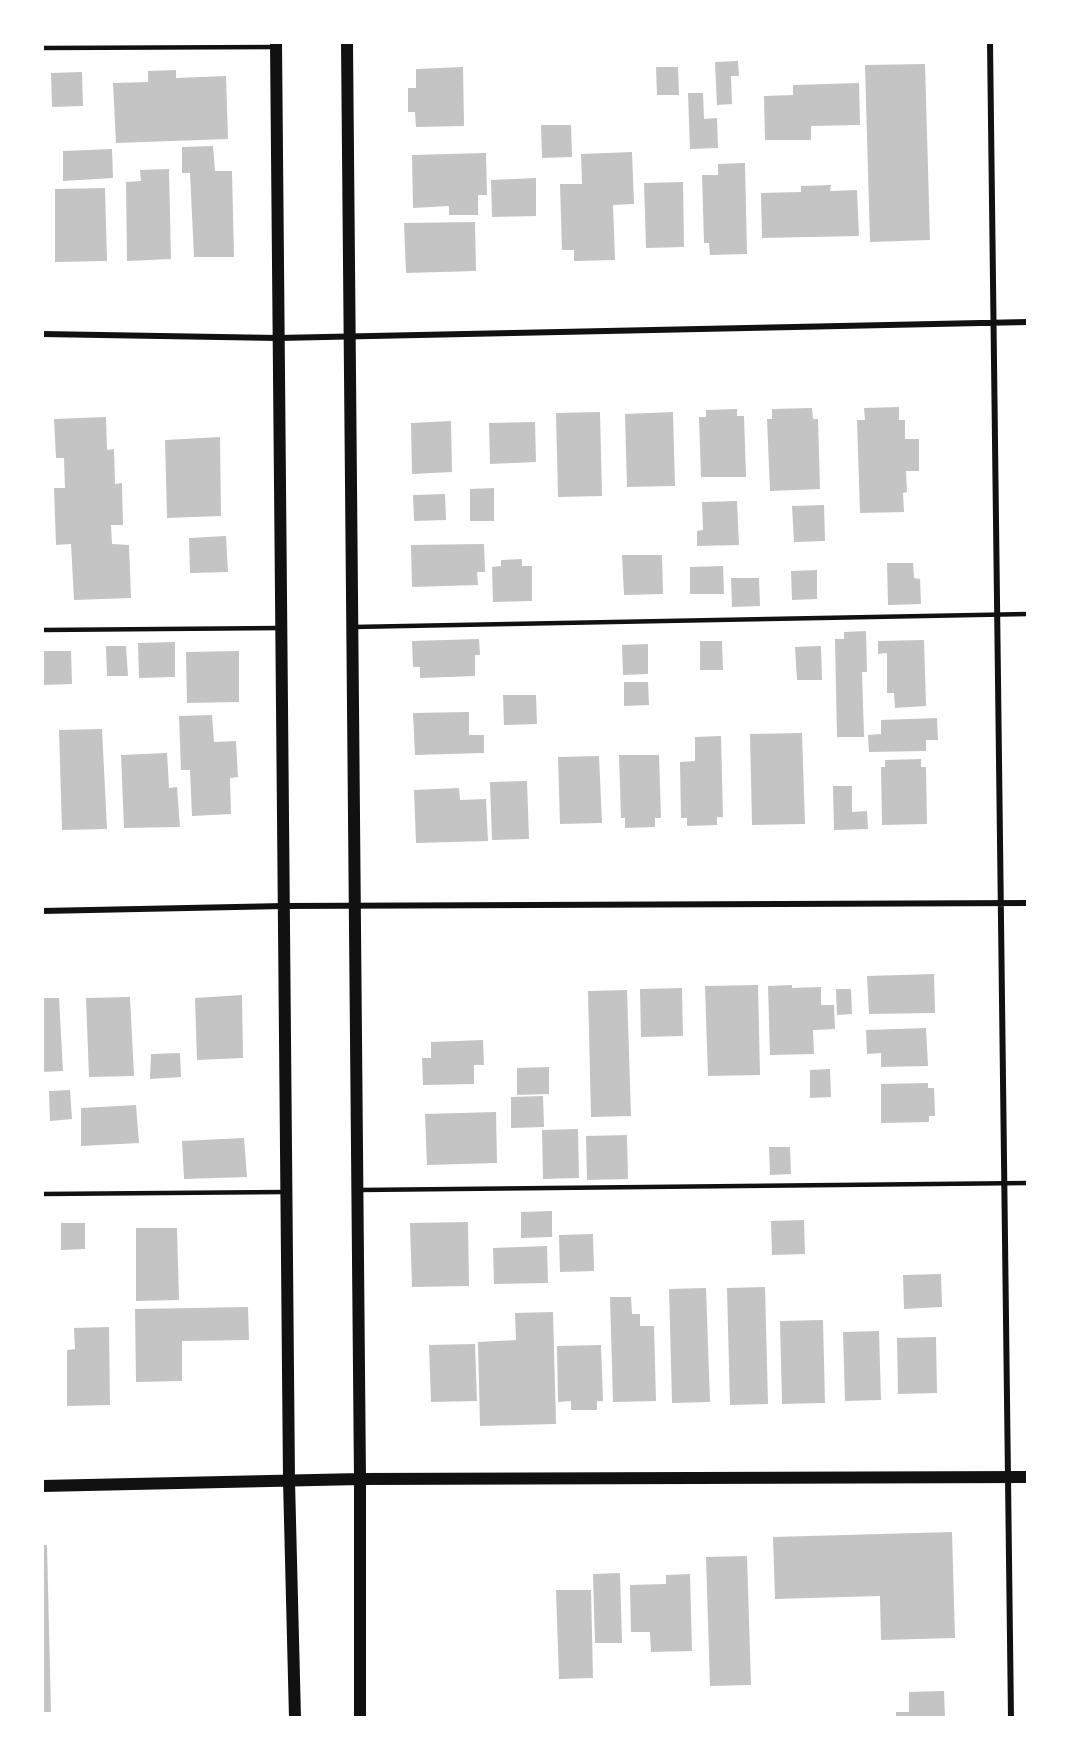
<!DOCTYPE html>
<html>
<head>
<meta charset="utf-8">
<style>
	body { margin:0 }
	#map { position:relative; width:1070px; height:1760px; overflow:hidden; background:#fff; font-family:"Alegreya Sans",sans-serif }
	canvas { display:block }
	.frame { position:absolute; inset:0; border:44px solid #fff; pointer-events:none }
</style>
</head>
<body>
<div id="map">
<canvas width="1070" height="1760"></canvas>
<div class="frame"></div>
</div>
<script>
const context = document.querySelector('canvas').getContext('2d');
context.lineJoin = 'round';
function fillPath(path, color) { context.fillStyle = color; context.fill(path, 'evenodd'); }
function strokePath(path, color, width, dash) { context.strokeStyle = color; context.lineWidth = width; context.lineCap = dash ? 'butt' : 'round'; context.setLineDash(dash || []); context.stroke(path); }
const building = new Path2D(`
	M 738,61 L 739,76 L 731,76 L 732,104 L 717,105 L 715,62 Z
	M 925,64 L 930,240 L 870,242 L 865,65 Z
	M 463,67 L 464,126 L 416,127 L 415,112 L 408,112 L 408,88 L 416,88 L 416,69 Z
	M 656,67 L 678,67 L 679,95 L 657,95 Z
	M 176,70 L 176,78 L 226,76 L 228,139 L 116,143 L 113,83 L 148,82 L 148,71 Z
	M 82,72 L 83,106 L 52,107 L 51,73 Z
	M 859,83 L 860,125 L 811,126 L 811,140 L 765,140 L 764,96 L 793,95 L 793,85 Z
	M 688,93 L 703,93 L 704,119 L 717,118 L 718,148 L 690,149 Z
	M 541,125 L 571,125 L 572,157 L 542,158 Z
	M 213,146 L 215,171 L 232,171 L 234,257 L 194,257 L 190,173 L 182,173 L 182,147 Z
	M 112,149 L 113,178 L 63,181 L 63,151 Z
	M 632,152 L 634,204 L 613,205 L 615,260 L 574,261 L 574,250 L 562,250 L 560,184 L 582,184 L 581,154 Z
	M 486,153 L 487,195 L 478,195 L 478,215 L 449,215 L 449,206 L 413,208 L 412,155 Z
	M 745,163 L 747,254 L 710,255 L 709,243 L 704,243 L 702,175 L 718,175 L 718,164 Z
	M 169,169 L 171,259 L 127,261 L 126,182 L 141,181 L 140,170 Z
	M 536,178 L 536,216 L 492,217 L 491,180 Z
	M 683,182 L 684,247 L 646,248 L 644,183 Z
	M 831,185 L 830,191 L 857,190 L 859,236 L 762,238 L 761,193 L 801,192 L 801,186 Z
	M 105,188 L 107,261 L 55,262 L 55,189 Z
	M 475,222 L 476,271 L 406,273 L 404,223 Z
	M 899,407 L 899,420 L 905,420 L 905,439 L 919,439 L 919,471 L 906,471 L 907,492 L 903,493 L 904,512 L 860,513 L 857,420 L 865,420 L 864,408 Z
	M 812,408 L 813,419 L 818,419 L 820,489 L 770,491 L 767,419 L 772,419 L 772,409 Z
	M 737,409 L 737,416 L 744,416 L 746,477 L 701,477 L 699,417 L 706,417 L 706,410 Z
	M 600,412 L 602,496 L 558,497 L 556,413 Z
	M 673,412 L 675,486 L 627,487 L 625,414 Z
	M 106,417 L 107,450 L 114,449 L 115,484 L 122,483 L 123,525 L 111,525 L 112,544 L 129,545 L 131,598 L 74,600 L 71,544 L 56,545 L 54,488 L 65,488 L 64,458 L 56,458 L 54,419 Z
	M 451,421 L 452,472 L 412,474 L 411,423 Z
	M 535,422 L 536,462 L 490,464 L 489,423 Z
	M 220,437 L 221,516 L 167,518 L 165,440 Z
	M 494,488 L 494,521 L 470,521 L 470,489 Z
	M 445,494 L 446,520 L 414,521 L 413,495 Z
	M 737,501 L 739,545 L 697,546 L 697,531 L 703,530 L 702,502 Z
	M 824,505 L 825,541 L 794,542 L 792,506 Z
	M 226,536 L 228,572 L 190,573 L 189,538 Z
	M 484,544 L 485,572 L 477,572 L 478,585 L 412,587 L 411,545 Z
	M 622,555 L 662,555 L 663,594 L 624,595 Z
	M 522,559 L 522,566 L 532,566 L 532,601 L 493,602 L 492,567 L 501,566 L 501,560 Z
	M 887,563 L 913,563 L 914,578 L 920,579 L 921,604 L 888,605 Z
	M 723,566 L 724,594 L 690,594 L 690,567 Z
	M 817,570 L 817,599 L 792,600 L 791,571 Z
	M 731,578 L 759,578 L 760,606 L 732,607 Z
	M 866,631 L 867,672 L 862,672 L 864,737 L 837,737 L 835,639 L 844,639 L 844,632 Z
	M 479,639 L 480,655 L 475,655 L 475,676 L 420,678 L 420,667 L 413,667 L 412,641 Z
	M 924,640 L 926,706 L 895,708 L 894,693 L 887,693 L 887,653 L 878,654 L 878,641 Z
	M 700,641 L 722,641 L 723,670 L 700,670 Z
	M 175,642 L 175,677 L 139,678 L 138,643 Z
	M 648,644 L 648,674 L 623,675 L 622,645 Z
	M 106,646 L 126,646 L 128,676 L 107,676 Z
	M 821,646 L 822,680 L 797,680 L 795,647 Z
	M 42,651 L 71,651 L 72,684 L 42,685 Z
	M 239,651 L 239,702 L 187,703 L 186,652 Z
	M 624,682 L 648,682 L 649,705 L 624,706 Z
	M 503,695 L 536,695 L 537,724 L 504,725 Z
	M 469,712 L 469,735 L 484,735 L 484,753 L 415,755 L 413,713 Z
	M 212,715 L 214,742 L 236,741 L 238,777 L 230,778 L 231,814 L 192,816 L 190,770 L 181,770 L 179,716 Z
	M 937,718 L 938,740 L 926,740 L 926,751 L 869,752 L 868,735 L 881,734 L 881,720 Z
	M 102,729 L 107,829 L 62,830 L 59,730 Z
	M 802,733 L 805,824 L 752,825 L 750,734 Z
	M 721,736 L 723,817 L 717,817 L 717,825 L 687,826 L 687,818 L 681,818 L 680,762 L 695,761 L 695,737 Z
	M 167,753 L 169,788 L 177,787 L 180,827 L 124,828 L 121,755 Z
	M 619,755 L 659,755 L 661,818 L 655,818 L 655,827 L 625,828 L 625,818 L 621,818 Z
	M 599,756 L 602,823 L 560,824 L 558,757 Z
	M 921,759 L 921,767 L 926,767 L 927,824 L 882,825 L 881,767 L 885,767 L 885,760 Z
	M 527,781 L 529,839 L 492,840 L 490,782 Z
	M 833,786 L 852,786 L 852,812 L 867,811 L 868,829 L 834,830 Z
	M 459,788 L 460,800 L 486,799 L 488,841 L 416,843 L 414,790 Z
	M 934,974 L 935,1013 L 869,1014 L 867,976 Z
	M 758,985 L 760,1075 L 708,1076 L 705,986 Z
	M 792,985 L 792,988 L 821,987 L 821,1005 L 834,1005 L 835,1029 L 813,1030 L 814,1054 L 770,1055 L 768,986 Z
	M 682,988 L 683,1036 L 641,1037 L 640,989 Z
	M 836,989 L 851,989 L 852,1014 L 837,1015 Z
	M 627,990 L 631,1116 L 591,1117 L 588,991 Z
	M 242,995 L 243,1058 L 197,1060 L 195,998 Z
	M 130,997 L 134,1076 L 89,1077 L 86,998 Z
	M 42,998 L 59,998 L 63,1071 L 42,1072 Z
	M 926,1028 L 928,1066 L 881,1067 L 881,1053 L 867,1054 L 866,1030 Z
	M 483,1040 L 484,1065 L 474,1065 L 474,1084 L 423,1085 L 422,1058 L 431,1058 L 431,1042 Z
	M 180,1053 L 181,1077 L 150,1079 L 151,1054 Z
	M 549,1067 L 549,1094 L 517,1095 L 517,1068 Z
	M 830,1069 L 831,1097 L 810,1098 L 810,1070 Z
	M 928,1083 L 928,1088 L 934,1088 L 935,1116 L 929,1116 L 929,1122 L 881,1123 L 881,1084 Z
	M 70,1090 L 72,1119 L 50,1121 L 49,1091 Z
	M 543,1096 L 544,1127 L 511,1128 L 511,1097 Z
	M 136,1105 L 139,1143 L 81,1146 L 81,1108 Z
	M 496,1112 L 497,1163 L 427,1165 L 425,1114 Z
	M 578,1129 L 579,1178 L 543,1179 L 542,1130 Z
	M 627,1135 L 628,1179 L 587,1180 L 586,1136 Z
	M 244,1138 L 247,1177 L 184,1179 L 182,1141 Z
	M 769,1147 L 790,1147 L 791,1174 L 770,1175 Z
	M 552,1211 L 552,1237 L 521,1238 L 521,1212 Z
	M 804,1220 L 805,1254 L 772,1255 L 771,1221 Z
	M 468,1222 L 469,1286 L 412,1287 L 410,1223 Z
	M 61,1223 L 85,1223 L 85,1249 L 61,1250 Z
	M 136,1228 L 177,1228 L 179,1300 L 136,1301 Z
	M 593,1234 L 594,1271 L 560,1272 L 559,1235 Z
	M 547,1246 L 548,1283 L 494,1284 L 493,1248 Z
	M 941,1274 L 942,1307 L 904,1309 L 903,1275 Z
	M 765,1287 L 768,1404 L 730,1405 L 727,1288 Z
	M 706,1288 L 710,1402 L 672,1403 L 669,1289 Z
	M 610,1297 L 631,1297 L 632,1314 L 640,1314 L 640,1326 L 654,1326 L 656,1401 L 613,1402 Z
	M 248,1307 L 249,1340 L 182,1341 L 182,1381 L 136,1382 L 135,1309 Z
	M 553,1312 L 556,1424 L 480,1426 L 478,1342 L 516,1340 L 515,1313 Z
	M 823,1320 L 825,1403 L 782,1404 L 780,1321 Z
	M 109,1327 L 110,1405 L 67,1406 L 67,1350 L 75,1349 L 74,1328 Z
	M 879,1331 L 881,1400 L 845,1401 L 843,1332 Z
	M 936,1337 L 937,1393 L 898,1394 L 897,1338 Z
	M 475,1344 L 477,1401 L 431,1402 L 429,1345 Z
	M 601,1345 L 603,1401 L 597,1401 L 597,1410 L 571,1410 L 571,1401 L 558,1402 L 557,1346 Z
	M 952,1532 L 955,1638 L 881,1640 L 880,1596 L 775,1599 L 773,1537 Z
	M 42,1545 L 47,1545 L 51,1712 L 42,1712 Z
	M 747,1556 L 751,1685 L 710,1686 L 706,1557 Z
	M 620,1573 L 622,1643 L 595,1643 L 593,1574 Z
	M 690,1574 L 692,1651 L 651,1652 L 650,1632 L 631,1632 L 630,1585 L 666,1584 L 666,1575 Z
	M 556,1590 L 591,1590 L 593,1678 L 559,1679 Z
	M 944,1691 L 945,1718 L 896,1718 L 896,1712 L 909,1712 L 909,1692 Z`);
const service = new Path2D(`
	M 42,48 L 276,47
	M 353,627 L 1028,614
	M 42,630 L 281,628
	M 359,1190 L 1028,1183
	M 42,1194 L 285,1192`);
const minor = new Path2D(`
	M 990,42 L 1011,1718
	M 42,334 L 278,338 L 1028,322
	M 42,911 L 284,906 L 1028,903`);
const secondary = new Path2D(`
	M 276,42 L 289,1481 L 295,1718
	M 347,42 L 360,1479 L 360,1718
	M 42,1486 L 360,1479 L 1028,1477`);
fillPath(building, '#c4c4c4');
strokePath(service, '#111', 4.5);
strokePath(minor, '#111', 6);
strokePath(secondary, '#111', 12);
</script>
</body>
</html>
